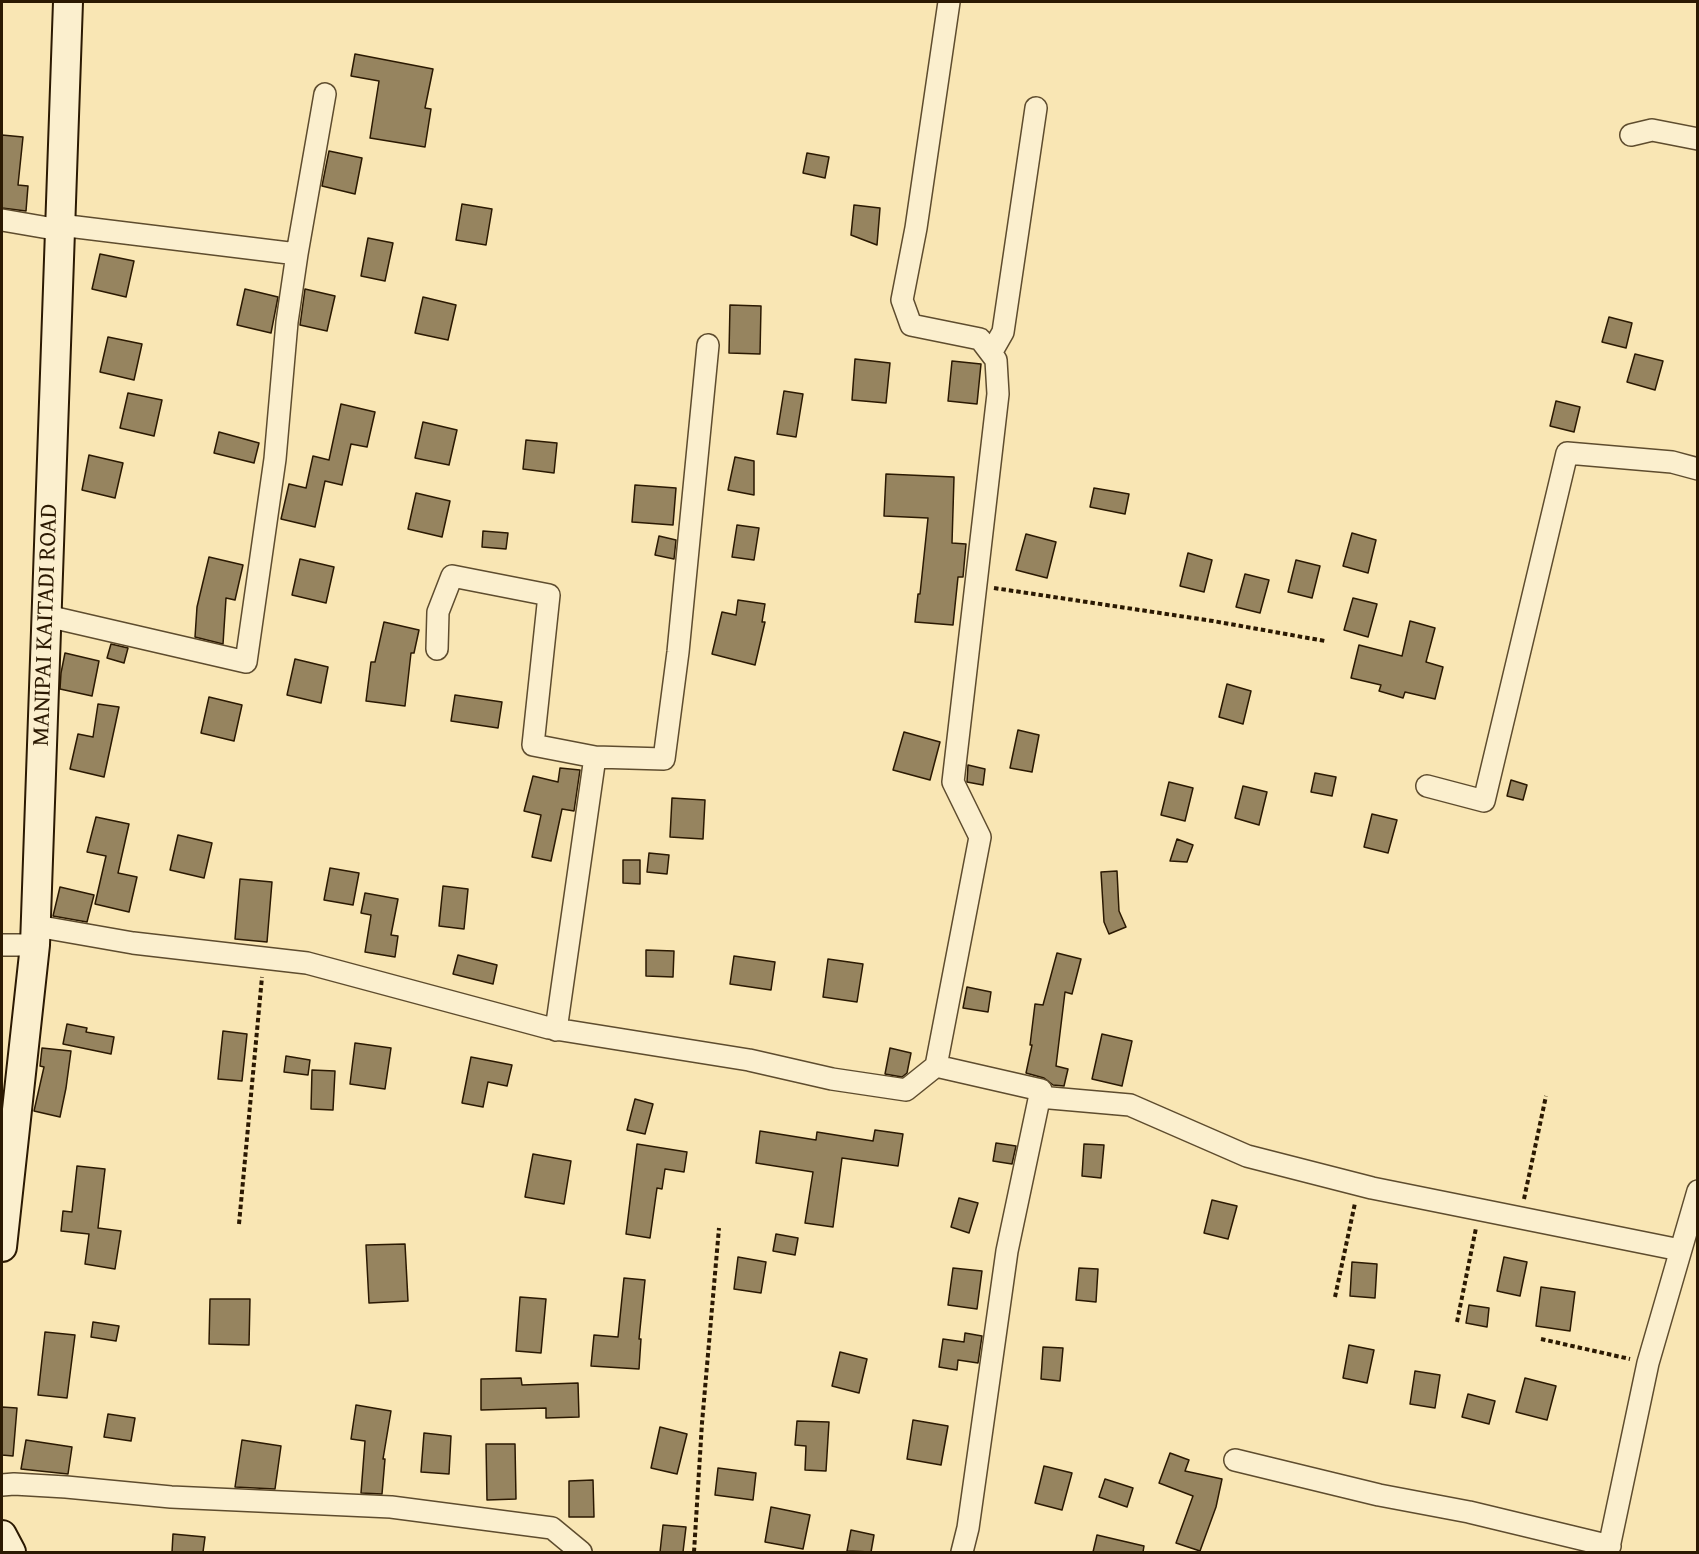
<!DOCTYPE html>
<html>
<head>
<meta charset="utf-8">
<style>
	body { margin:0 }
	#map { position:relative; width:1699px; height:1554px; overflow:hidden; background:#f9e6b4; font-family:"Gentium Book Plus",serif }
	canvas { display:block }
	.frame { position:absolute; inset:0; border:3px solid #2b1902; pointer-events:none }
</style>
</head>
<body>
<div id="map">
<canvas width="1699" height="1554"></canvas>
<div class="frame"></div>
</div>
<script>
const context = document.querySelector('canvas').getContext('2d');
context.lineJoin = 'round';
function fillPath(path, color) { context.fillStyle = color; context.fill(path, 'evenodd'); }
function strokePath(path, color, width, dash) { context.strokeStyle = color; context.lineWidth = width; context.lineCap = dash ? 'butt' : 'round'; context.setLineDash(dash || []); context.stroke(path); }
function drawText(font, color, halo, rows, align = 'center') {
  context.font = font + ' "Gentium Book Plus",serif'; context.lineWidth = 4.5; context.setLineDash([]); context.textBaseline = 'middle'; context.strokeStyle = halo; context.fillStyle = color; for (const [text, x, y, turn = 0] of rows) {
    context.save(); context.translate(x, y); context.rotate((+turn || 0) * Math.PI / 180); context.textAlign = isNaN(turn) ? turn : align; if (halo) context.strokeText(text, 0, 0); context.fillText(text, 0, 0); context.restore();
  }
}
const building = new Path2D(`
	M 355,54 L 433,69 L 425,108 L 431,109 L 425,147 L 370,138 L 379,81 L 351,76 Z
	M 2,135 L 23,137 L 18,185 L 28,186 L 26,211 L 2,208 Z
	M 329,151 L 362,158 L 355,194 L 322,186 Z
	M 807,153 L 829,157 L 825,178 L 803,173 Z
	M 462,204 L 492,209 L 486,245 L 456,240 Z
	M 854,205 L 880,208 L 877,245 L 851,235 Z
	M 368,238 L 393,243 L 385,281 L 361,276 Z
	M 100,254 L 134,261 L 126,297 L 92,289 Z
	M 245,289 L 278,297 L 271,333 L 237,325 Z
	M 305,289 L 335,296 L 327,331 L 300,325 Z
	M 423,297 L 456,305 L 448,340 L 415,333 Z
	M 730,305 L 761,306 L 760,354 L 729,353 Z
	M 1609,317 L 1632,323 L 1626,348 L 1602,342 Z
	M 108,337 L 142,344 L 134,380 L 100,372 Z
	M 1635,354 L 1663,361 L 1655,390 L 1627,382 Z
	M 855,359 L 890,363 L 886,403 L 852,400 Z
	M 952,361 L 981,364 L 977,404 L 948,401 Z
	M 784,391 L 803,394 L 796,437 L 777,434 Z
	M 128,393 L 162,400 L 154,436 L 120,428 Z
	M 1556,401 L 1580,407 L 1574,432 L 1550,426 Z
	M 341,404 L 375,412 L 367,447 L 351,444 L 342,485 L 325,481 L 315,527 L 281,519 L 289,484 L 306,488 L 313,456 L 329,460 Z
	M 423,422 L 457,430 L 449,465 L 415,458 Z
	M 219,432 L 259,443 L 254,463 L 214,453 Z
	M 526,440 L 557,443 L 554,473 L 523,469 Z
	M 89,455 L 123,463 L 115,498 L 82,490 Z
	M 735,457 L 754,461 L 754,495 L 728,490 Z
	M 886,474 L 954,477 L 952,543 L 966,544 L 963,577 L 958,577 L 953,625 L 915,622 L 918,594 L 920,594 L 928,518 L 884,516 Z
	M 635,485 L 676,488 L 673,525 L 632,522 Z
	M 1094,488 L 1129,494 L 1125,514 L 1090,507 Z
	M 416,493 L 450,501 L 442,537 L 408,529 Z
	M 737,525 L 759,528 L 754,560 L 732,557 Z
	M 483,531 L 508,533 L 506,549 L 482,547 Z
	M 1352,533 L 1376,540 L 1368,573 L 1343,566 Z
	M 1026,534 L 1056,542 L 1047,578 L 1016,570 Z
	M 659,536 L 676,540 L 674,559 L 655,555 Z
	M 1188,553 L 1212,560 L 1204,592 L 1180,586 Z
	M 209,557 L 243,565 L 235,600 L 226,598 L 223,644 L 195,637 L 197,607 Z
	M 300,559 L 334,567 L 326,603 L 292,595 Z
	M 1296,560 L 1320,566 L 1312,598 L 1288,592 Z
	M 1245,574 L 1269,580 L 1260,613 L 1236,607 Z
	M 1353,598 L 1377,604 L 1368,637 L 1344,630 Z
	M 738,600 L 765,604 L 762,622 L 765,622 L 755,665 L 712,654 L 722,612 L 736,615 Z
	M 1410,621 L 1435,628 L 1426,662 L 1443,667 L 1435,699 L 1405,692 L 1403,698 L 1379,691 L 1381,685 L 1351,678 L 1359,645 L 1402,656 Z
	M 384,622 L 419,630 L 414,653 L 411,653 L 405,706 L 366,701 L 371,662 L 375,662 Z
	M 111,644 L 128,648 L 124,663 L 107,658 Z
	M 65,653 L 99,661 L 92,696 L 60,689 L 61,673 Z
	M 295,659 L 328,667 L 321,703 L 287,695 Z
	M 1227,684 L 1251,691 L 1243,724 L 1219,717 Z
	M 455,695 L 502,702 L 498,728 L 451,721 Z
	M 209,697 L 242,705 L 234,741 L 201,733 Z
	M 98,704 L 119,707 L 104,777 L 70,769 L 78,734 L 93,737 Z
	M 1018,730 L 1039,735 L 1032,772 L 1010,768 Z
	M 904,732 L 940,742 L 930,780 L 893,770 Z
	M 968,765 L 985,769 L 983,785 L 967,782 Z
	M 560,768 L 580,770 L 574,811 L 562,809 L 551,861 L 532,857 L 541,815 L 524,811 L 533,776 L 558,782 Z
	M 1315,773 L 1336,777 L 1332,796 L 1311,792 Z
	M 1511,780 L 1527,785 L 1523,800 L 1507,796 Z
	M 1169,782 L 1193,788 L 1185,821 L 1161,815 Z
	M 1243,786 L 1267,792 L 1259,825 L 1235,818 Z
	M 672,798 L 705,800 L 703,839 L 670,837 Z
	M 1372,814 L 1397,820 L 1388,853 L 1364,847 Z
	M 96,817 L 129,824 L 118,873 L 137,877 L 129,912 L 95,904 L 106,856 L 87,852 Z
	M 178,835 L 212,843 L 204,878 L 170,870 Z
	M 1177,839 L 1193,845 L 1187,862 L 1170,861 Z
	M 649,853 L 669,855 L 667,874 L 647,872 Z
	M 623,860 L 640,860 L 640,884 L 623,883 Z
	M 330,868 L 359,873 L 353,905 L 324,900 Z
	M 1117,871 L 1119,911 L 1126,927 L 1109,934 L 1104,922 L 1101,872 Z
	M 240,879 L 272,882 L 267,942 L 235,939 Z
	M 443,886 L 468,889 L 464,929 L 439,926 Z
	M 60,887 L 94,895 L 87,922 L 53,916 Z
	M 365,893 L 398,899 L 391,935 L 398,936 L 395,957 L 365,952 L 371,915 L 361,913 Z
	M 646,950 L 674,951 L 673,977 L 646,976 Z
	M 1057,953 L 1081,959 L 1072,994 L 1065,992 L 1056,1066 L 1068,1069 L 1064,1086 L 1053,1085 L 1044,1078 L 1026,1073 L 1032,1045 L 1030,1045 L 1035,1004 L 1043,1005 Z
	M 458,955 L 497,965 L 493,984 L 453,974 Z
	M 734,956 L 775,962 L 771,990 L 730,984 Z
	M 828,959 L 863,964 L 857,1002 L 823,997 Z
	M 967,987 L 991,992 L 988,1012 L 963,1008 Z
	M 67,1024 L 87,1028 L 86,1032 L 114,1037 L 111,1054 L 63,1044 Z
	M 223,1031 L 247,1034 L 242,1081 L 218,1079 Z
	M 1102,1034 L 1132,1041 L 1122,1086 L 1092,1079 Z
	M 355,1043 L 391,1048 L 385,1089 L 350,1084 Z
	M 42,1048 L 71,1051 L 66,1088 L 60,1117 L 34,1111 L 44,1067 L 40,1066 Z
	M 890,1048 L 911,1053 L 907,1073 L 902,1077 L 885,1074 Z
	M 286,1056 L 310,1060 L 308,1075 L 284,1072 Z
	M 471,1057 L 512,1065 L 507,1086 L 488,1082 L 483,1107 L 462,1103 Z
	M 312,1070 L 335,1071 L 333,1110 L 311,1109 Z
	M 635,1099 L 653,1104 L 645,1134 L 627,1130 Z
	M 875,1130 L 903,1134 L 898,1166 L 842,1158 L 833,1227 L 805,1223 L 813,1172 L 756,1163 L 760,1131 L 816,1140 L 817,1132 L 873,1141 Z
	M 996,1143 L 1016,1146 L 1012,1164 L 993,1161 Z
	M 637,1144 L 687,1152 L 684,1172 L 665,1169 L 662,1189 L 657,1188 L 650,1238 L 626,1234 Z
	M 1084,1144 L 1104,1145 L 1101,1178 L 1082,1176 Z
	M 533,1154 L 571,1161 L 564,1204 L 525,1197 Z
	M 77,1166 L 105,1169 L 98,1228 L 121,1231 L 115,1269 L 85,1264 L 89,1234 L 61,1231 L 63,1211 L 72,1212 Z
	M 959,1198 L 978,1203 L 969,1233 L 951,1227 Z
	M 1212,1200 L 1237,1206 L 1228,1239 L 1204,1233 Z
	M 776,1234 L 798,1238 L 795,1255 L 773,1251 Z
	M 405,1244 L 408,1301 L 369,1303 L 366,1245 Z
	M 738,1257 L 766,1262 L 761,1293 L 734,1289 Z
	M 1504,1257 L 1527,1262 L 1520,1296 L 1497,1291 Z
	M 1352,1262 L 1377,1264 L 1375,1298 L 1350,1296 Z
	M 953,1268 L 982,1271 L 977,1309 L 948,1305 Z
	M 1079,1268 L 1098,1269 L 1096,1302 L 1076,1300 Z
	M 624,1278 L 645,1280 L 639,1339 L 641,1339 L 639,1369 L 591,1366 L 594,1335 L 618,1337 Z
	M 1541,1287 L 1575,1292 L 1570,1331 L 1536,1326 Z
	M 520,1297 L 546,1299 L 541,1353 L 516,1351 Z
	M 210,1299 L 250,1299 L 249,1345 L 209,1344 Z
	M 1469,1305 L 1489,1308 L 1487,1327 L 1466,1323 Z
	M 93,1322 L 119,1326 L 116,1341 L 91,1337 Z
	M 45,1332 L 75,1335 L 67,1398 L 38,1395 Z
	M 965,1333 L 982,1336 L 978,1363 L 958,1360 L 957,1370 L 939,1367 L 943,1339 L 964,1342 Z
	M 1349,1345 L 1374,1350 L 1367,1383 L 1343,1378 Z
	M 1043,1347 L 1063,1348 L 1060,1381 L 1041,1379 Z
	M 840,1352 L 867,1359 L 859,1393 L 832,1386 Z
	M 1415,1371 L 1440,1375 L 1435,1408 L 1410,1404 Z
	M 521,1378 L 522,1385 L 578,1383 L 579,1417 L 546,1418 L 546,1408 L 481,1410 L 481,1379 Z
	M 1525,1378 L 1556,1386 L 1547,1420 L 1516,1412 Z
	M 1468,1394 L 1495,1401 L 1489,1424 L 1462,1417 Z
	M 356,1405 L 391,1411 L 383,1459 L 385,1459 L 382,1494 L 361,1493 L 365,1441 L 351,1439 Z
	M 2,1407 L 17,1408 L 13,1456 L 2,1455 Z
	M 108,1414 L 135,1418 L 131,1441 L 104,1437 Z
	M 913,1420 L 948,1426 L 941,1465 L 907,1459 Z
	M 797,1421 L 829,1422 L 826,1471 L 805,1470 L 806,1446 L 795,1445 Z
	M 660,1427 L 687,1434 L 677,1474 L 651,1468 Z
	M 424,1433 L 451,1436 L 449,1474 L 421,1472 Z
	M 26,1440 L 72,1447 L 68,1474 L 21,1469 Z
	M 242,1440 L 281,1446 L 275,1489 L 235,1487 Z
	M 486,1444 L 515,1444 L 516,1499 L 487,1500 Z
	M 1170,1453 L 1189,1460 L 1185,1471 L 1222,1479 L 1216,1507 L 1200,1551 L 1176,1543 L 1193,1496 L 1159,1483 Z
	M 1044,1466 L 1072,1473 L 1062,1510 L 1035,1503 Z
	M 718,1468 L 756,1473 L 753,1500 L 715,1495 Z
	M 1105,1479 L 1133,1488 L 1127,1507 L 1099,1497 Z
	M 593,1480 L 594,1517 L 569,1517 L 569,1481 Z
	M 771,1507 L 810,1515 L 803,1549 L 765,1542 Z
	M 663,1525 L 686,1527 L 683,1552 L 660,1552 Z
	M 851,1530 L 874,1535 L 871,1552 L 847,1551 Z
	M 173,1534 L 205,1537 L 203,1552 L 172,1552 Z
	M 1097,1535 L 1144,1546 L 1143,1552 L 1093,1552 Z`);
const path = new Path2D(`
	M 994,588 L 1213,621 L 1325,641
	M 1524,1199 L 1546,1096
	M 239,1224 L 262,977
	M 1335,1297 L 1355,1203
	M 1457,1322 L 1476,1228
	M 1541,1339 L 1630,1359
	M 694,1552 L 702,1423 L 719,1228`);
const street = new Path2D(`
	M 1631,135 L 1652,130 L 1698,139
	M 2,220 L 60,230
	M 60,225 L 297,254 L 325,94
	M 991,353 L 1003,332 L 1036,108
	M 47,616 L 246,662 L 275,459 L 287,322 L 297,254
	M 437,649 L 438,612 L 452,576 L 549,595 L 533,745 L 595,757
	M 1427,786 L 1484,801 L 1567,453 L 1672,462 L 1698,469
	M 36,926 L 133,943 L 307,963 L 549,1028 L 749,1060 L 832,1079 L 906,1090 L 936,1066 L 1041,1090 L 1007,1251 L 968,1528 L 962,1552
	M 2,945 L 35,945
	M 556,1030 L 595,757 L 664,759 L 678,652 L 708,345
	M 936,1066 L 980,837 L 953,782 L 998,394 L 996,360 L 980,339 L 911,325 L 902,300 L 916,228 L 949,2
	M 1039,1097 L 1130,1105 L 1247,1156 L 1372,1188 L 1680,1250
	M 1235,1460 L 1379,1495 L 1469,1512 L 1610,1546
	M 2,1485 L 14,1484 L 66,1487 L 171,1497 L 391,1507 L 552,1528 L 581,1552
	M 1608,1552 L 1648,1363 L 1698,1191`);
const secondary = new Path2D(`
	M 2,1247 L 35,945 L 68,2
	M 2,1535 L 11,1552`);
const streetNames = [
	["MANIPAI KAITADI ROAD",46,625,-88]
];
fillPath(building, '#96845f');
strokePath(building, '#2b1902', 1.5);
strokePath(street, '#5e4c2e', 24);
strokePath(secondary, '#2b1902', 32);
strokePath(path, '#2b1902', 4, [4.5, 3]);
strokePath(street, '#fbefce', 21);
strokePath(secondary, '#fbefce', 28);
drawText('24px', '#2b1902', '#fbefce', streetNames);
</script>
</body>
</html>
